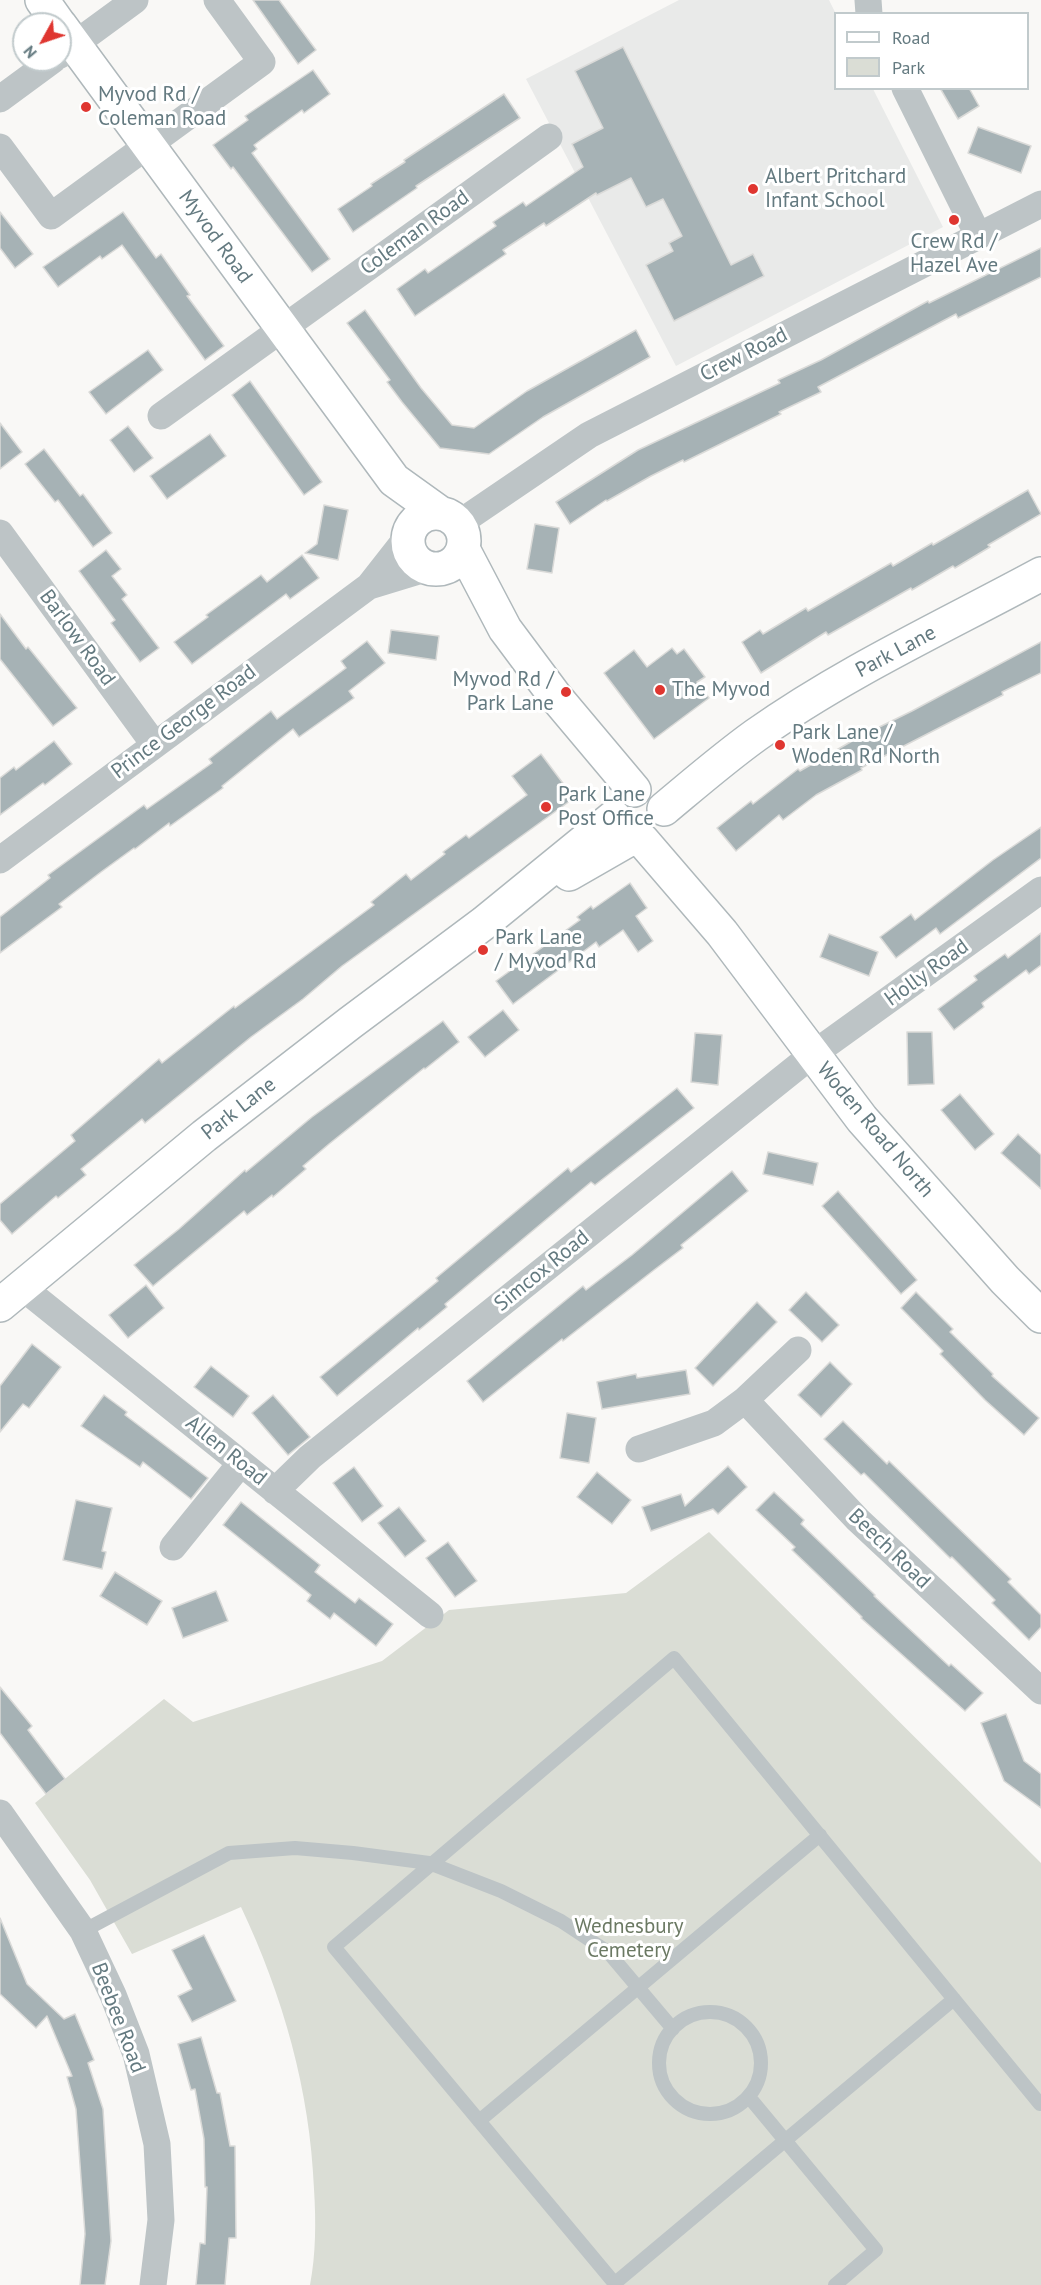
<!DOCTYPE html>
<html>
<head>
<meta charset="utf-8">
<style>
	body { margin:0 }
	#map { position:relative; width:1041px; height:2285px; overflow:hidden; background:#f9f8f6; font-family:"PT Sans",sans-serif }
	canvas { display:block }
	.legend { position:absolute; left:834px; top:12px; width:195px; height:78px; box-sizing:border-box; background:#fff; border:2px solid #c1cacc; margin:0; padding:8px 10px; list-style:none; font-size:18px; color:#647a80 }
	.legend li { display:flex; align-items:center; gap:12px; height:30px }
	.legend b { width:30px; border:2px solid #c1cacc }
	.north { position:absolute; left:12px; top:12px; width:60px; height:60px; box-sizing:border-box; background:#fff; border:2px solid #c1cacc; border-radius:50%; rotate:230deg; font-size:16px; font-weight:700; line-height:24px; text-align:center; color:#647a80 }
	.north::after { content:''; display:block; margin:auto; width:21px; height:27px; background:#df3630; clip-path:polygon(50% 0,100% 100%,50% 72%,0 100%) }
</style>
</head>
<body>
<div id="map">
<canvas width="1041" height="2285"></canvas>
<ul class="legend">
<li><b style="height:8px;background:#fff"></b>Road</li>
<li><b style="height:16px;background:#daddd5"></b>Park</li>
</ul>
<div class="north">N</div>
</div>
<script>
const context = document.querySelector('canvas').getContext('2d');
context.lineJoin = 'round';
function fillPath(path, color) { context.fillStyle = color; context.fill(path, 'evenodd'); }
function strokePath(path, color, width, dash) { context.strokeStyle = color; context.lineWidth = width; context.lineCap = dash ? 'butt' : 'round'; context.setLineDash(dash || []); context.stroke(path); }
function drawText(font, color, halo, rows, align = 'center') {
  context.font = font + ' "PT Sans",sans-serif'; context.lineWidth = 6; context.setLineDash([]); context.textBaseline = 'middle'; context.strokeStyle = halo; context.fillStyle = color; for (const [text, x, y, turn = 0] of rows) {
    context.save(); context.translate(x, y); context.rotate((+turn || 0) * Math.PI / 180); context.textAlign = isNaN(turn) ? turn : align; if (halo) context.strokeText(text, 0, 0); context.fillText(text, 0, 0); context.restore();
  }
}
const built = new Path2D(`
	M 679,0 L 829,0 L 836,14 L 836,88 L 873,89 L 943,227 L 676,366 L 526,79 Z`);
const green = new Path2D(`
	M 709,1532 L 1041,1863 L 1041,2285 L 310,2285 C 316,2254 316,2221 314,2189 C 310,2090 283,1996 241,1907 L 132,1954 L 90,1880 L 35,1803 L 164,1699 L 193,1722 L 382,1661 L 449,1610 L 626,1593 Z`);
const building = new Path2D(`
	M 253,0 L 279,0 L 316,50 L 298,64 Z
	M 623,47 L 731,265 L 753,254 L 764,276 L 674,321 L 646,265 L 673,251 L 669,243 L 682,236 L 663,199 L 646,207 L 631,178 L 597,195 L 596,193 L 546,226 L 544,223 L 503,250 L 506,254 L 415,316 L 397,289 L 425,269 L 428,273 L 496,226 L 493,222 L 523,202 L 526,206 L 583,167 L 572,144 L 603,128 L 575,71 Z
	M 313,70 L 330,94 L 304,113 L 302,110 L 254,145 L 257,149 L 252,153 L 330,259 L 312,272 L 233,167 L 231,169 L 213,145 L 248,120 L 245,116 Z
	M 940,88 L 969,88 L 979,106 L 958,119 Z
	M 504,94 L 520,118 L 416,186 L 417,188 L 353,232 L 338,209 L 372,186 L 371,184 L 405,162 L 404,160 Z
	M 978,127 L 1031,146 L 1021,173 L 968,153 Z
	M 0,212 L 33,254 L 15,268 L 0,248 Z
	M 123,212 L 156,258 L 161,254 L 190,295 L 187,296 L 224,346 L 205,360 L 122,245 L 102,259 L 100,256 L 58,287 L 43,267 Z
	M 1041,248 L 1041,277 L 958,318 L 956,314 L 818,387 L 821,392 L 779,412 L 781,414 L 684,462 L 683,460 L 651,476 L 607,501 L 606,500 L 570,524 L 556,502 L 638,450 L 780,383 L 778,380 L 821,360 L 928,301 L 929,303 Z
	M 365,310 L 421,388 L 452,425 L 474,428 L 527,391 L 636,330 L 650,357 L 543,417 L 489,454 L 440,448 L 402,402 L 387,382 L 390,380 L 347,323 Z
	M 148,350 L 163,370 L 106,414 L 89,392 Z
	M 250,381 L 322,482 L 304,495 L 232,395 Z
	M 0,423 L 22,452 L 0,469 Z
	M 128,426 L 153,458 L 134,472 L 110,440 Z
	M 210,434 L 226,456 L 167,499 L 150,476 Z
	M 44,449 L 80,496 L 83,494 L 112,533 L 93,547 L 58,500 L 55,502 L 25,464 Z
	M 1028,490 L 1041,514 L 988,545 L 990,547 L 955,568 L 953,566 L 912,590 L 911,588 L 828,635 L 826,632 L 761,673 L 742,642 L 760,630 L 763,634 L 806,608 L 808,611 L 891,563 L 893,566 L 932,543 L 933,545 Z
	M 324,505 L 348,510 L 338,560 L 305,553 L 317,544 Z
	M 535,524 L 559,528 L 552,573 L 527,569 Z
	M 106,550 L 121,569 L 112,576 L 127,595 L 122,599 L 159,648 L 140,662 L 111,623 L 115,620 L 79,571 Z
	M 302,555 L 319,578 L 290,599 L 286,594 L 192,664 L 174,642 L 208,617 L 206,615 L 261,575 L 267,582 Z
	M 0,614 L 26,649 L 28,647 L 77,708 L 53,726 L 0,659 Z
	M 391,630 L 439,636 L 436,660 L 388,653 Z
	M 367,641 L 385,663 L 349,691 L 354,698 L 299,737 L 293,729 L 222,786 L 223,788 L 170,826 L 169,823 L 135,849 L 134,848 L 101,872 L 59,904 L 62,907 L 0,953 L 0,917 L 50,878 L 48,875 L 144,805 L 147,809 L 212,763 L 209,759 L 271,711 L 277,719 L 346,668 L 341,661 Z
	M 1041,642 L 1041,673 L 1002,692 L 1003,695 L 861,768 L 862,770 L 816,795 L 783,820 L 779,815 L 736,851 L 717,828 L 751,801 L 753,804 L 798,769 L 800,771 L 859,737 L 912,711 Z
	M 672,648 L 677,654 L 684,649 L 705,677 L 697,682 L 709,698 L 654,739 L 604,673 L 634,650 L 647,667 Z
	M 54,741 L 72,764 L 45,785 L 43,783 L 0,815 L 0,778 L 14,767 L 16,770 Z
	M 541,754 L 574,798 L 342,966 L 303,999 L 251,1037 L 145,1123 L 142,1119 L 81,1169 L 86,1175 L 58,1198 L 56,1196 L 12,1234 L 0,1220 L 0,1204 L 75,1141 L 71,1135 L 159,1059 L 162,1063 L 234,1006 L 235,1008 L 374,905 L 371,902 L 406,874 L 411,880 L 445,854 L 443,852 L 466,835 L 469,838 L 527,795 L 512,776 Z
	M 1041,827 L 1041,858 L 940,934 L 936,928 L 896,958 L 880,937 L 911,914 L 915,920 L 993,860 Z
	M 630,883 L 647,908 L 636,916 L 653,941 L 638,952 L 623,930 L 599,947 L 596,942 L 513,1004 L 496,981 L 580,920 L 577,917 L 591,906 L 593,909 Z
	M 1041,933 L 1041,965 L 1029,974 L 1026,970 L 982,1003 L 984,1007 L 954,1030 L 938,1009 L 977,980 L 974,976 L 1005,954 L 1008,958 Z
	M 829,934 L 878,952 L 869,976 L 820,957 Z
	M 503,1010 L 519,1030 L 485,1057 L 468,1037 Z
	M 443,1021 L 459,1042 L 425,1069 L 424,1068 L 329,1144 L 303,1166 L 306,1169 L 273,1197 L 272,1195 L 247,1215 L 244,1211 L 153,1286 L 134,1265 L 179,1229 L 245,1170 L 246,1172 L 312,1117 Z
	M 907,1032 L 932,1032 L 934,1084 L 908,1085 Z
	M 695,1033 L 722,1035 L 718,1085 L 691,1082 Z
	M 677,1088 L 694,1108 L 595,1185 L 591,1182 L 445,1304 L 447,1307 L 419,1330 L 418,1328 L 337,1396 L 320,1377 L 438,1281 L 436,1278 L 568,1168 L 571,1172 Z
	M 960,1094 L 994,1134 L 975,1150 L 941,1110 Z
	M 1018,1134 L 1041,1155 L 1041,1189 L 1001,1153 Z
	M 768,1152 L 818,1163 L 813,1185 L 763,1174 Z
	M 732,1171 L 748,1191 L 681,1245 L 683,1248 L 654,1270 L 563,1341 L 562,1339 L 483,1402 L 467,1381 L 583,1286 L 586,1290 L 632,1255 Z
	M 838,1191 L 917,1280 L 901,1294 L 822,1206 Z
	M 146,1285 L 164,1308 L 128,1338 L 109,1315 Z
	M 806,1292 L 839,1325 L 822,1342 L 789,1310 Z
	M 916,1292 L 953,1329 L 950,1332 L 993,1374 L 992,1376 L 1039,1418 L 1024,1435 L 985,1400 L 940,1354 L 943,1351 L 901,1308 Z
	M 757,1302 L 777,1322 L 713,1386 L 695,1368 Z
	M 32,1344 L 61,1367 L 29,1408 L 23,1404 L 0,1432 L 0,1386 Z
	M 830,1362 L 852,1384 L 821,1417 L 798,1395 Z
	M 211,1366 L 249,1396 L 233,1417 L 194,1387 Z
	M 686,1370 L 690,1394 L 602,1409 L 597,1382 L 636,1374 L 637,1378 Z
	M 104,1395 L 127,1412 L 125,1415 L 208,1478 L 191,1499 L 143,1462 L 140,1467 L 81,1426 Z
	M 273,1395 L 310,1437 L 288,1455 L 252,1413 Z
	M 567,1413 L 596,1418 L 589,1463 L 560,1458 Z
	M 843,1421 L 887,1464 L 889,1461 L 1011,1579 L 1008,1582 L 1041,1615 L 1041,1627 L 1029,1640 L 992,1603 L 995,1600 L 952,1557 L 950,1558 L 864,1473 L 861,1475 L 824,1439 Z
	M 728,1466 L 747,1487 L 718,1514 L 713,1509 L 651,1531 L 642,1507 L 681,1494 L 685,1506 Z
	M 354,1467 L 383,1506 L 362,1522 L 333,1483 Z
	M 597,1472 L 631,1500 L 612,1524 L 577,1497 Z
	M 774,1492 L 804,1520 L 801,1524 L 875,1595 L 874,1596 L 949,1666 L 951,1664 L 983,1693 L 965,1711 L 861,1618 L 862,1617 L 792,1550 L 795,1547 L 756,1510 Z
	M 76,1500 L 112,1508 L 102,1551 L 106,1552 L 102,1569 L 63,1560 Z
	M 241,1502 L 320,1565 L 315,1572 L 355,1603 L 359,1598 L 393,1624 L 376,1646 L 334,1613 L 330,1619 L 307,1601 L 311,1595 L 223,1525 Z
	M 399,1507 L 426,1541 L 405,1557 L 378,1523 Z
	M 448,1542 L 477,1581 L 455,1597 L 426,1558 Z
	M 115,1572 L 162,1601 L 147,1625 L 100,1596 Z
	M 216,1591 L 228,1621 L 183,1638 L 172,1608 Z
	M 0,1687 L 32,1726 L 28,1730 L 65,1779 L 46,1794 L 0,1733 Z
	M 1006,1714 L 1024,1761 L 1041,1774 L 1041,1808 L 1004,1781 L 981,1723 Z
	M 0,1918 L 27,1984 L 64,2019 L 75,2014 L 94,2060 L 88,2063 L 103,2109 L 111,2241 L 105,2285 L 80,2285 L 85,2234 L 76,2109 L 67,2077 L 72,2076 L 47,2016 L 36,2028 L 0,1994 Z
	M 204,1935 L 236,2001 L 192,2022 L 178,1996 L 192,1989 L 172,1950 Z
	M 201,2037 L 217,2093 L 220,2093 L 230,2146 L 235,2146 L 236,2238 L 229,2238 L 225,2285 L 196,2285 L 200,2243 L 205,2244 L 207,2187 L 205,2187 L 204,2139 L 195,2089 L 191,2090 L 178,2044 Z`);
const lane = new Path2D(`
	M 83,1931 L 229,1853 L 295,1848 L 353,1853 L 429,1863 L 501,1891 L 561,1921 L 608,1952 L 673,2029
	M659 2063a51 51 0 1 1 102 0a51 51 0 1 1-102 0Z
	M 749,2097 L 876,2250 L 835,2285
	M 479,2121 L 820,1835
	M 615,2283 L 954,1999
	M 616,2285 L 334,1947 L 674,1658 L 1040,2104`);
const street = new Path2D(`
	M 868,0 L 869,14
	M 60,55 L 135,0
	M 905,88 L 978,235
	M 0,99 L 53,60
	M 0,147 L 51,216 L 262,62 L 217,0
	M 161,416 L 549,137
	M 458,524 L 589,435 L 1041,204
	M 0,533 L 154,744
	M 369,586 L 428,568
	M 0,860 L 369,586 L 409,535
	M 22,1287 L 430,1615
	M 745,1400 L 858,1520 L 1041,1691
	M 639,1449 L 714,1423 L 745,1400 L 798,1350
	M 275,1491 L 310,1457 L 812,1055 L 1041,890
	M 173,1547 L 241,1463
	M 0,1813 L 83,1931 L 113,1995 L 136,2054 L 157,2144 L 161,2220 L 153,2285`);
const secondary = new Path2D(`
	M 42,0 L 59,24
	M 60,25 L 394,480 L 440,513
	M408 541a28 28 0 1 1 56 0a28 28 0 1 1-56 0Z
	M 463,549 L 505,629 L 555,696 L 634,790
	M 664,809 C 694,784 724,758 756,735 C 845,672 945,626 1041,574
	M 642,840 L 722,933 L 862,1119 L 1005,1280 L 1041,1316
	M 569,874 L 630,839
	M 0,1305 L 204,1136 L 350,1023 L 484,923 L 614,817`);
const markers = [
	[86,107,6,"#df3630"],
	[753,189,6,"#df3630"],
	[954,220,6,"#df3630"],
	[660,690,6,"#df3630"],
	[566,692,6,"#df3630"],
	[780,745,6,"#df3630"],
	[546,807,6,"#df3630"],
	[483,950,6,"#df3630"]
];
const poiNames = [
	["Myvod Rd /",98,95],
	["Coleman Road",98,119],
	["Albert Pritchard",765,177],
	["Infant School",765,201],
	["Crew Rd /",954,242,"center"],
	["Hazel Ave",954,266,"center"],
	["Myvod Rd /",554,680,"right"],
	["Park Lane",554,704,"right"],
	["The Myvod",672,690],
	["Park Lane /",792,733],
	["Woden Rd North",792,757],
	["Park Lane",558,795],
	["Post Office",558,819],
	["Park Lane",495,938],
	["/ Myvod Rd",495,962]
];
const streetNames = [
	["Coleman Road",415,233,-36],
	["Myvod Road",215,237,54],
	["Crew Road",744,355,-27],
	["Barlow Road",77,638,54],
	["Park Lane",896,652,-28],
	["Prince George Road",184,722,-37],
	["Holly Road",927,973,-36],
	["Park Lane",239,1109,-38],
	["Woden Road North",875,1130,50],
	["Simcox Road",542,1271,-39],
	["Allen Road",226,1451,39],
	["Beech Road",889,1549,44],
	["Beebee Road",118,2018,69]
];
const parkNames = [
	["Wednesbury",629,1927],
	["Cemetery",629,1951]
];
fillPath(built, '#e9eae9');
fillPath(green, '#daddd5');
fillPath(building, '#a6b2b5');
strokePath(building, '#dadad8', 1.5);
strokePath(secondary, '#afb8bb', 36);
strokePath(lane, '#bdc4c6', 14);
strokePath(street, '#bdc4c6', 27);
strokePath(secondary, '#fff', 33);
for (const [x, y, r, color] of markers) { const dot = new Path2D(); dot.arc(x, y, r, 0, 2 * Math.PI); context.fillStyle = color; context.fill(dot); strokePath(dot, '#fff', 2); }
drawText('21px', '#647a80', '#fff', poiNames, 'left');
drawText('21px', '#647a80', '#fff', streetNames);
drawText('21px', '#6b7963', '#fff', parkNames);
</script>
</body>
</html>
